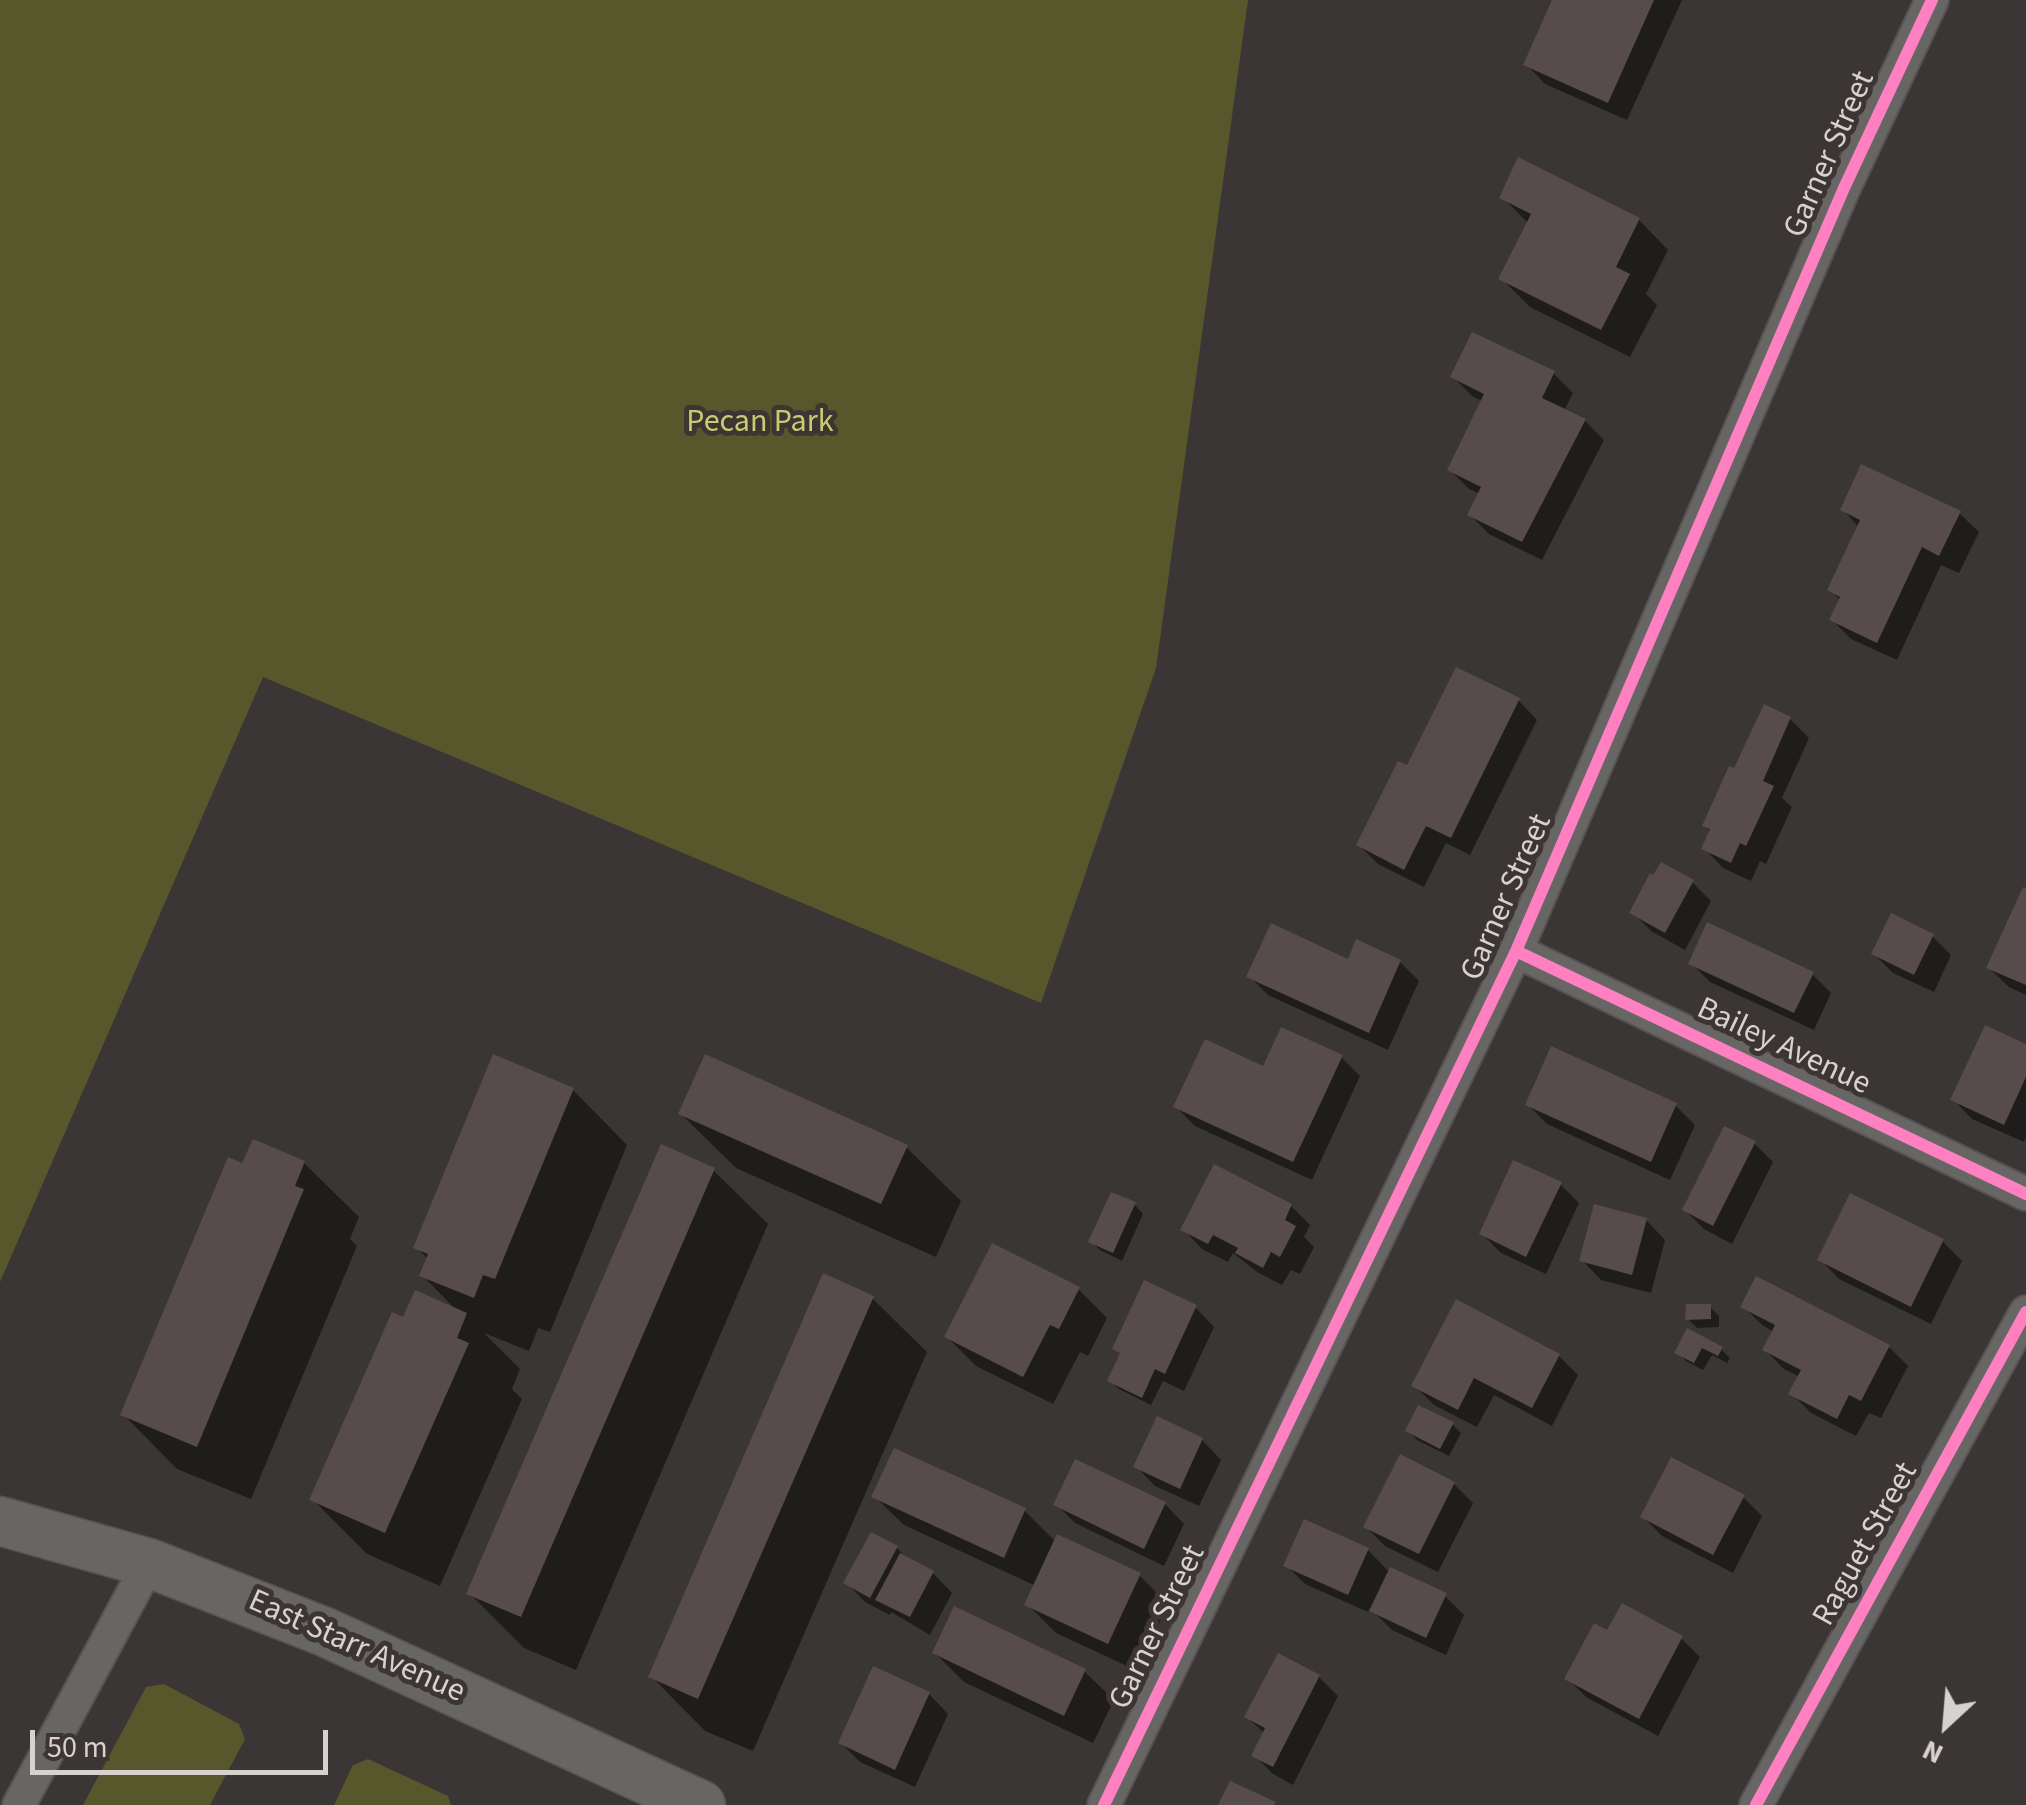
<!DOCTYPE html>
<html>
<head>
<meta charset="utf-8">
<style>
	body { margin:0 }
	#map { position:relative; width:2026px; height:1805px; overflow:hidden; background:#3a3635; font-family:"Source Sans 3",sans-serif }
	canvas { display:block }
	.north { position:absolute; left:1896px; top:1675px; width:100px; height:100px; -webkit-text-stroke:8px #3c3533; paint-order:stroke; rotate:206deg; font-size:28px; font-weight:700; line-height:40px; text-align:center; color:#d6d2d0 }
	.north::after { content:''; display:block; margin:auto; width:35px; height:45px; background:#d6d2d0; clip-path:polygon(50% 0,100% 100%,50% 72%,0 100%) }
	.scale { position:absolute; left:30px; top:1730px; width:298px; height:45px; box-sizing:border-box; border:5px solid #d6d2d0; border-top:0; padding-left:12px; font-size:30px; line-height:35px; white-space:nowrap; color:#d6d2d0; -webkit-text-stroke:8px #3c3533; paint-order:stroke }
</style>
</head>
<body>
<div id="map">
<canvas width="2026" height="1805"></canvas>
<div class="north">N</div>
<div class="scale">50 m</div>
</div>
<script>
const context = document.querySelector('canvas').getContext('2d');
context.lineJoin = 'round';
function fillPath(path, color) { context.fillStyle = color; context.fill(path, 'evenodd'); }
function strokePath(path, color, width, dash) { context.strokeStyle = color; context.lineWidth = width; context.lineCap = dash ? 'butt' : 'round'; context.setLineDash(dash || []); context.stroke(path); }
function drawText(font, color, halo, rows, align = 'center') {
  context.font = font + ' "Source Sans 3",sans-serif'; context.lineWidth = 10; context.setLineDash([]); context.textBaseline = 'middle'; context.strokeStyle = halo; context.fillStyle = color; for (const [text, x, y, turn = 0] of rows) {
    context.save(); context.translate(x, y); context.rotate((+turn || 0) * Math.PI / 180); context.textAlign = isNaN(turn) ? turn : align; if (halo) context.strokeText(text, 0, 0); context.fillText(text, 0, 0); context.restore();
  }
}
const green = new Path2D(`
	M 0,0 L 1248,0 L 1156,668 L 1041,1003 L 263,677 L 0,1282 Z
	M 164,1684 L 239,1724 L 245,1739 L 210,1805 L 83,1805 L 146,1687 Z
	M 368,1759 L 448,1796 L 451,1805 L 334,1805 L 353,1765 Z`);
const shadow = new Path2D(`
	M 1555,0 L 1682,0 L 1627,120 L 1545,84 L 1526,64 Z
	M 1520,161 L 1639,220 L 1668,250 L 1646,294 L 1657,305 L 1630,357 L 1530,307 L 1501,278 L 1529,224 L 1502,197 Z
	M 1554,374 L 1573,393 L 1564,411 L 1585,421 L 1604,440 L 1542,560 L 1489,534 L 1470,515 L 1480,494 L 1469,489 L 1450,470 L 1484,402 L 1472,396 L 1453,377 Z
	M 1843,510 L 1959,513 L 1979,532 L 1959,573 L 1941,565 L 1897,660 L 1851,639 L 1832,620 L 1841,601 L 1830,590 L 1859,527 Z
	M 1518,700 L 1537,720 L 1470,855 L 1446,843 L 1424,887 L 1378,864 L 1359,845 L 1408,768 Z
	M 1790,719 L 1809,738 L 1782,798 L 1792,807 L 1766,864 L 1760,861 L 1751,881 L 1723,868 L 1704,848 L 1711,832 L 1705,825 L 1736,771 Z
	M 1692,882 L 1711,901 L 1685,950 L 1651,931 L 1632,912 Z
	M 2026,891 L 2026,995 L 2009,987 L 1989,968 Z
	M 1932,936 L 1951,955 L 1934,992 L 1893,973 L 1874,954 Z
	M 1349,962 L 1400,962 L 1419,981 L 1388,1050 L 1268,995 L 1249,976 Z
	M 1691,963 L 1812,974 L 1831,993 L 1814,1030 L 1710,982 Z
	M 2026,1047 L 2026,1137 L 2024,1142 L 1972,1119 L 1953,1099 Z
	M 1552,1050 L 1676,1106 L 1695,1125 L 1670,1180 L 1547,1124 L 1528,1105 Z
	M 1341,1057 L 1360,1076 L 1312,1180 L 1195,1126 L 1176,1107 L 1264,1069 Z
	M 573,1090 L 627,1145 L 550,1332 L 538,1328 L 529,1351 L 484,1333 L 520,1369 L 512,1389 L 522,1399 L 440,1586 L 367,1554 L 312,1499 L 405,1320 L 457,1311 L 422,1275 L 428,1259 L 416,1247 Z
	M 681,1114 L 906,1147 L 961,1201 L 936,1257 L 736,1168 Z
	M 1754,1143 L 1773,1162 L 1732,1244 L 1704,1229 L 1685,1210 Z
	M 304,1163 L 359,1217 L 350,1239 L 357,1246 L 251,1499 L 177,1469 L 123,1414 L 244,1166 Z
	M 713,1170 L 768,1224 L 576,1670 L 524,1648 L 469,1593 Z
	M 1560,1184 L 1579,1203 L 1546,1274 L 1501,1253 L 1482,1234 Z
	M 1851,1196 L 1943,1242 L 1962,1261 L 1931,1324 L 1839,1279 L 1820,1259 Z
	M 1135,1205 L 1143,1214 L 1122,1261 L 1100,1250 L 1091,1241 Z
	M 1291,1206 L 1310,1225 L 1304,1237 L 1314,1247 L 1300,1274 L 1291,1270 L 1282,1285 L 1257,1272 L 1233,1253 L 1228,1262 L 1202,1249 L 1183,1229 Z
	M 1646,1220 L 1665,1240 L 1651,1293 L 1601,1280 L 1582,1260 Z
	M 1078,1289 L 1107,1318 L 1088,1356 L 1080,1352 L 1053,1404 L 976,1366 L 947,1337 Z
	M 872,1298 L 927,1352 L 753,1751 L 705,1731 L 651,1676 Z
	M 1709,1306 L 1719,1316 L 1719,1327 L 1697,1328 L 1688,1319 Z
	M 1743,1306 L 1889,1347 L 1908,1366 L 1881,1418 L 1869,1413 L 1856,1436 L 1811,1413 L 1791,1393 L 1800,1377 L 1784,1369 L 1765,1350 L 1774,1332 L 1762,1325 Z
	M 1195,1307 L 1214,1327 L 1184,1391 L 1163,1381 L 1151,1405 L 1119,1389 L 1110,1380 L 1122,1355 L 1115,1348 Z
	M 1688,1332 L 1721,1349 L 1730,1358 L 1727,1363 L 1712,1355 L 1703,1370 L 1686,1361 L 1677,1352 Z
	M 1559,1356 L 1578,1375 L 1552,1426 L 1494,1395 L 1477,1427 L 1434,1405 L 1414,1385 Z
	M 1452,1424 L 1461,1433 L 1449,1456 L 1417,1440 L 1408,1431 Z
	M 1202,1440 L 1221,1460 L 1199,1506 L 1155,1486 L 1136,1466 Z
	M 1076,1462 L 1165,1504 L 1184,1524 L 1164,1566 L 1075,1523 L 1056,1504 Z
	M 1454,1484 L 1473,1503 L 1438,1572 L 1385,1546 L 1366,1527 Z
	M 874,1496 L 1025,1511 L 1056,1542 L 1139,1575 L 1168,1604 L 1138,1671 L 1056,1633 L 1027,1604 L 1036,1586 L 904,1525 Z
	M 1743,1497 L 1762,1516 L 1733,1573 L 1662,1536 L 1643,1517 Z
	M 897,1548 L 909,1561 L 933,1573 L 952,1593 L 930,1635 L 891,1612 L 890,1615 L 865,1602 L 846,1582 Z
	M 1368,1550 L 1390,1573 L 1445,1596 L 1464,1615 L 1446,1655 L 1392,1630 L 1370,1608 L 1368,1612 L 1305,1584 L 1286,1565 Z
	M 1608,1633 L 1681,1638 L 1700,1657 L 1658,1736 L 1586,1697 L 1567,1678 Z
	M 935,1653 L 1084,1671 L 1114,1700 L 1093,1743 L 964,1682 Z
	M 1319,1677 L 1338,1696 L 1293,1785 L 1273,1774 L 1254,1755 L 1265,1734 L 1247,1717 Z
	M 929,1694 L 948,1714 L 915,1787 L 860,1762 L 841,1743 Z`);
const building = new Path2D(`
	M 1552,0 L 1654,0 L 1608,103 L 1523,65 Z
	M 1518,157 L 1640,218 L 1616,267 L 1630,274 L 1601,330 L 1498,279 L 1531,214 L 1499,198 Z
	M 1472,332 L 1555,371 L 1542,398 L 1586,419 L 1522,542 L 1467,515 L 1481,487 L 1447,470 L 1484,394 L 1450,377 Z
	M 1861,464 L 1961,511 L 1939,556 L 1922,547 L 1877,643 L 1829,620 L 1840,597 L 1827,590 L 1860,520 L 1840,510 Z
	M 1456,667 L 1520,698 L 1451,838 L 1426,826 L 1404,870 L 1356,845 L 1398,761 L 1407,765 Z
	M 1764,704 L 1791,717 L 1763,781 L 1774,786 L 1746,846 L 1740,843 L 1731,863 L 1701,849 L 1710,829 L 1702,826 L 1729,766 L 1734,768 Z
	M 1661,862 L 1694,880 L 1665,933 L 1629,913 L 1650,873 L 1653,875 Z
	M 2023,887 L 2026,888 L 2026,985 L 1986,968 Z
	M 1891,913 L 1934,934 L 1914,975 L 1871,954 Z
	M 1707,922 L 1814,972 L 1794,1013 L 1688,964 Z
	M 1271,923 L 1348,959 L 1356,939 L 1401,960 L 1369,1033 L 1246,977 Z
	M 1985,1025 L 2026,1044 L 2026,1077 L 2004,1125 L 1950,1100 Z
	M 1281,1027 L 1343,1055 L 1293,1162 L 1173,1107 L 1205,1039 L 1263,1066 Z
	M 1551,1046 L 1677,1103 L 1651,1162 L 1525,1105 Z
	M 493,1054 L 574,1088 L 495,1279 L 483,1275 L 474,1298 L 419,1276 L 428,1254 L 413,1248 Z
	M 705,1054 L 908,1145 L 881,1204 L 678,1114 Z
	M 1724,1126 L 1756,1141 L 1713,1226 L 1682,1210 Z
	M 253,1139 L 305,1161 L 295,1186 L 304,1189 L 197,1447 L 120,1415 L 228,1157 L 242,1163 Z
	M 661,1144 L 715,1168 L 521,1617 L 466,1594 Z
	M 1513,1160 L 1562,1182 L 1526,1257 L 1479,1234 Z
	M 1214,1164 L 1292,1204 L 1285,1220 L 1296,1226 L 1280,1257 L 1271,1252 L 1263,1268 L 1235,1253 L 1238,1248 L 1213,1235 L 1208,1244 L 1180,1230 Z
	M 1111,1192 L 1136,1202 L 1113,1253 L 1088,1242 Z
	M 1850,1193 L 1944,1239 L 1911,1307 L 1817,1260 Z
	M 1594,1204 L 1647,1218 L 1632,1275 L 1579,1261 Z
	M 992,1243 L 1080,1287 L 1059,1329 L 1050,1325 L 1023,1377 L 944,1337 Z
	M 823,1273 L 874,1296 L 698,1699 L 648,1677 Z
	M 1756,1276 L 1890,1345 L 1861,1401 L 1849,1395 L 1837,1419 L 1788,1394 L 1801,1370 L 1762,1350 L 1775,1325 L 1740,1307 Z
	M 1144,1280 L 1197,1305 L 1165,1374 L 1155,1369 L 1142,1398 L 1107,1381 L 1120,1353 L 1112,1349 Z
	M 415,1290 L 467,1313 L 457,1338 L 469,1343 L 385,1533 L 309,1500 L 392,1312 L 403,1317 Z
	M 1456,1299 L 1560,1354 L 1532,1408 L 1474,1378 L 1458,1410 L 1411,1386 Z
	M 1686,1304 L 1711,1304 L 1711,1319 L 1685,1320 Z
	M 1687,1328 L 1723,1347 L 1718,1356 L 1702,1348 L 1694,1363 L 1674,1353 Z
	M 1418,1405 L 1454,1422 L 1440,1449 L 1405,1431 Z
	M 1157,1416 L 1203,1438 L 1180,1489 L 1133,1467 Z
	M 894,1448 L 1026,1508 L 1004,1558 L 871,1497 Z
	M 1400,1454 L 1455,1482 L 1419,1554 L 1363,1527 Z
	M 1671,1457 L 1745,1495 L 1713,1555 L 1640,1517 Z
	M 1075,1459 L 1166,1502 L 1144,1549 L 1053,1505 Z
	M 1304,1519 L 1369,1548 L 1348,1595 L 1283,1566 Z
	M 871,1532 L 898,1546 L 870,1598 L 843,1583 Z
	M 1057,1534 L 1141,1573 L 1108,1644 L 1024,1605 Z
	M 900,1553 L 934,1571 L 910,1617 L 875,1600 Z
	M 1390,1567 L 1447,1593 L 1426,1638 L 1369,1611 Z
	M 1622,1603 L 1683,1636 L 1639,1719 L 1564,1679 L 1594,1623 L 1607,1630 Z
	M 954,1606 L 1086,1669 L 1064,1716 L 932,1653 Z
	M 1278,1653 L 1320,1675 L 1273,1767 L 1251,1756 L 1265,1728 L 1244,1717 Z
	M 873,1666 L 930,1692 L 895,1770 L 838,1743 Z
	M 1230,1781 L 1276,1802 L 1274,1805 L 1218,1805 Z`);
const minor = new Path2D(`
	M 1516,951 L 2026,1194
	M 19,1805 L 149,1563
	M 1104,1805 L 1516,951 L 1844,188 L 1932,0
	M 1756,1805 L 2026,1312`);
const secondary = new Path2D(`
	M 0,1521 L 149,1563 L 325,1632 L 701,1805`);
const cycleway = new Path2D(`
	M 1516,951 L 2026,1194
	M 1104,1805 L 1516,951 L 1844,188 L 1932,0
	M 1756,1805 L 2026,1312`);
const streetNames = [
	["Garner Street",1831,155,-66],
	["Garner Street",1508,898,-66],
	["Bailey Avenue",1783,1048,25],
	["Raguet Street",1867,1545,-61],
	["Garner Street",1159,1628,-64],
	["East Starr Avenue",356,1648,24]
];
const parkNames = [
	["Pecan Park",760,424]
];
fillPath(green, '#57572b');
fillPath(shadow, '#0007');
fillPath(building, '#584b4c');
strokePath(minor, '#555250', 36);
strokePath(secondary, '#555250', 51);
strokePath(minor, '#686665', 32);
strokePath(secondary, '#686665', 48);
strokePath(cycleway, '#ff80c0', 12);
drawText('32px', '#d6d2d0', '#3c3533', streetNames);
drawText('32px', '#c9cb72', '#3c3533', parkNames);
</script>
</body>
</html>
